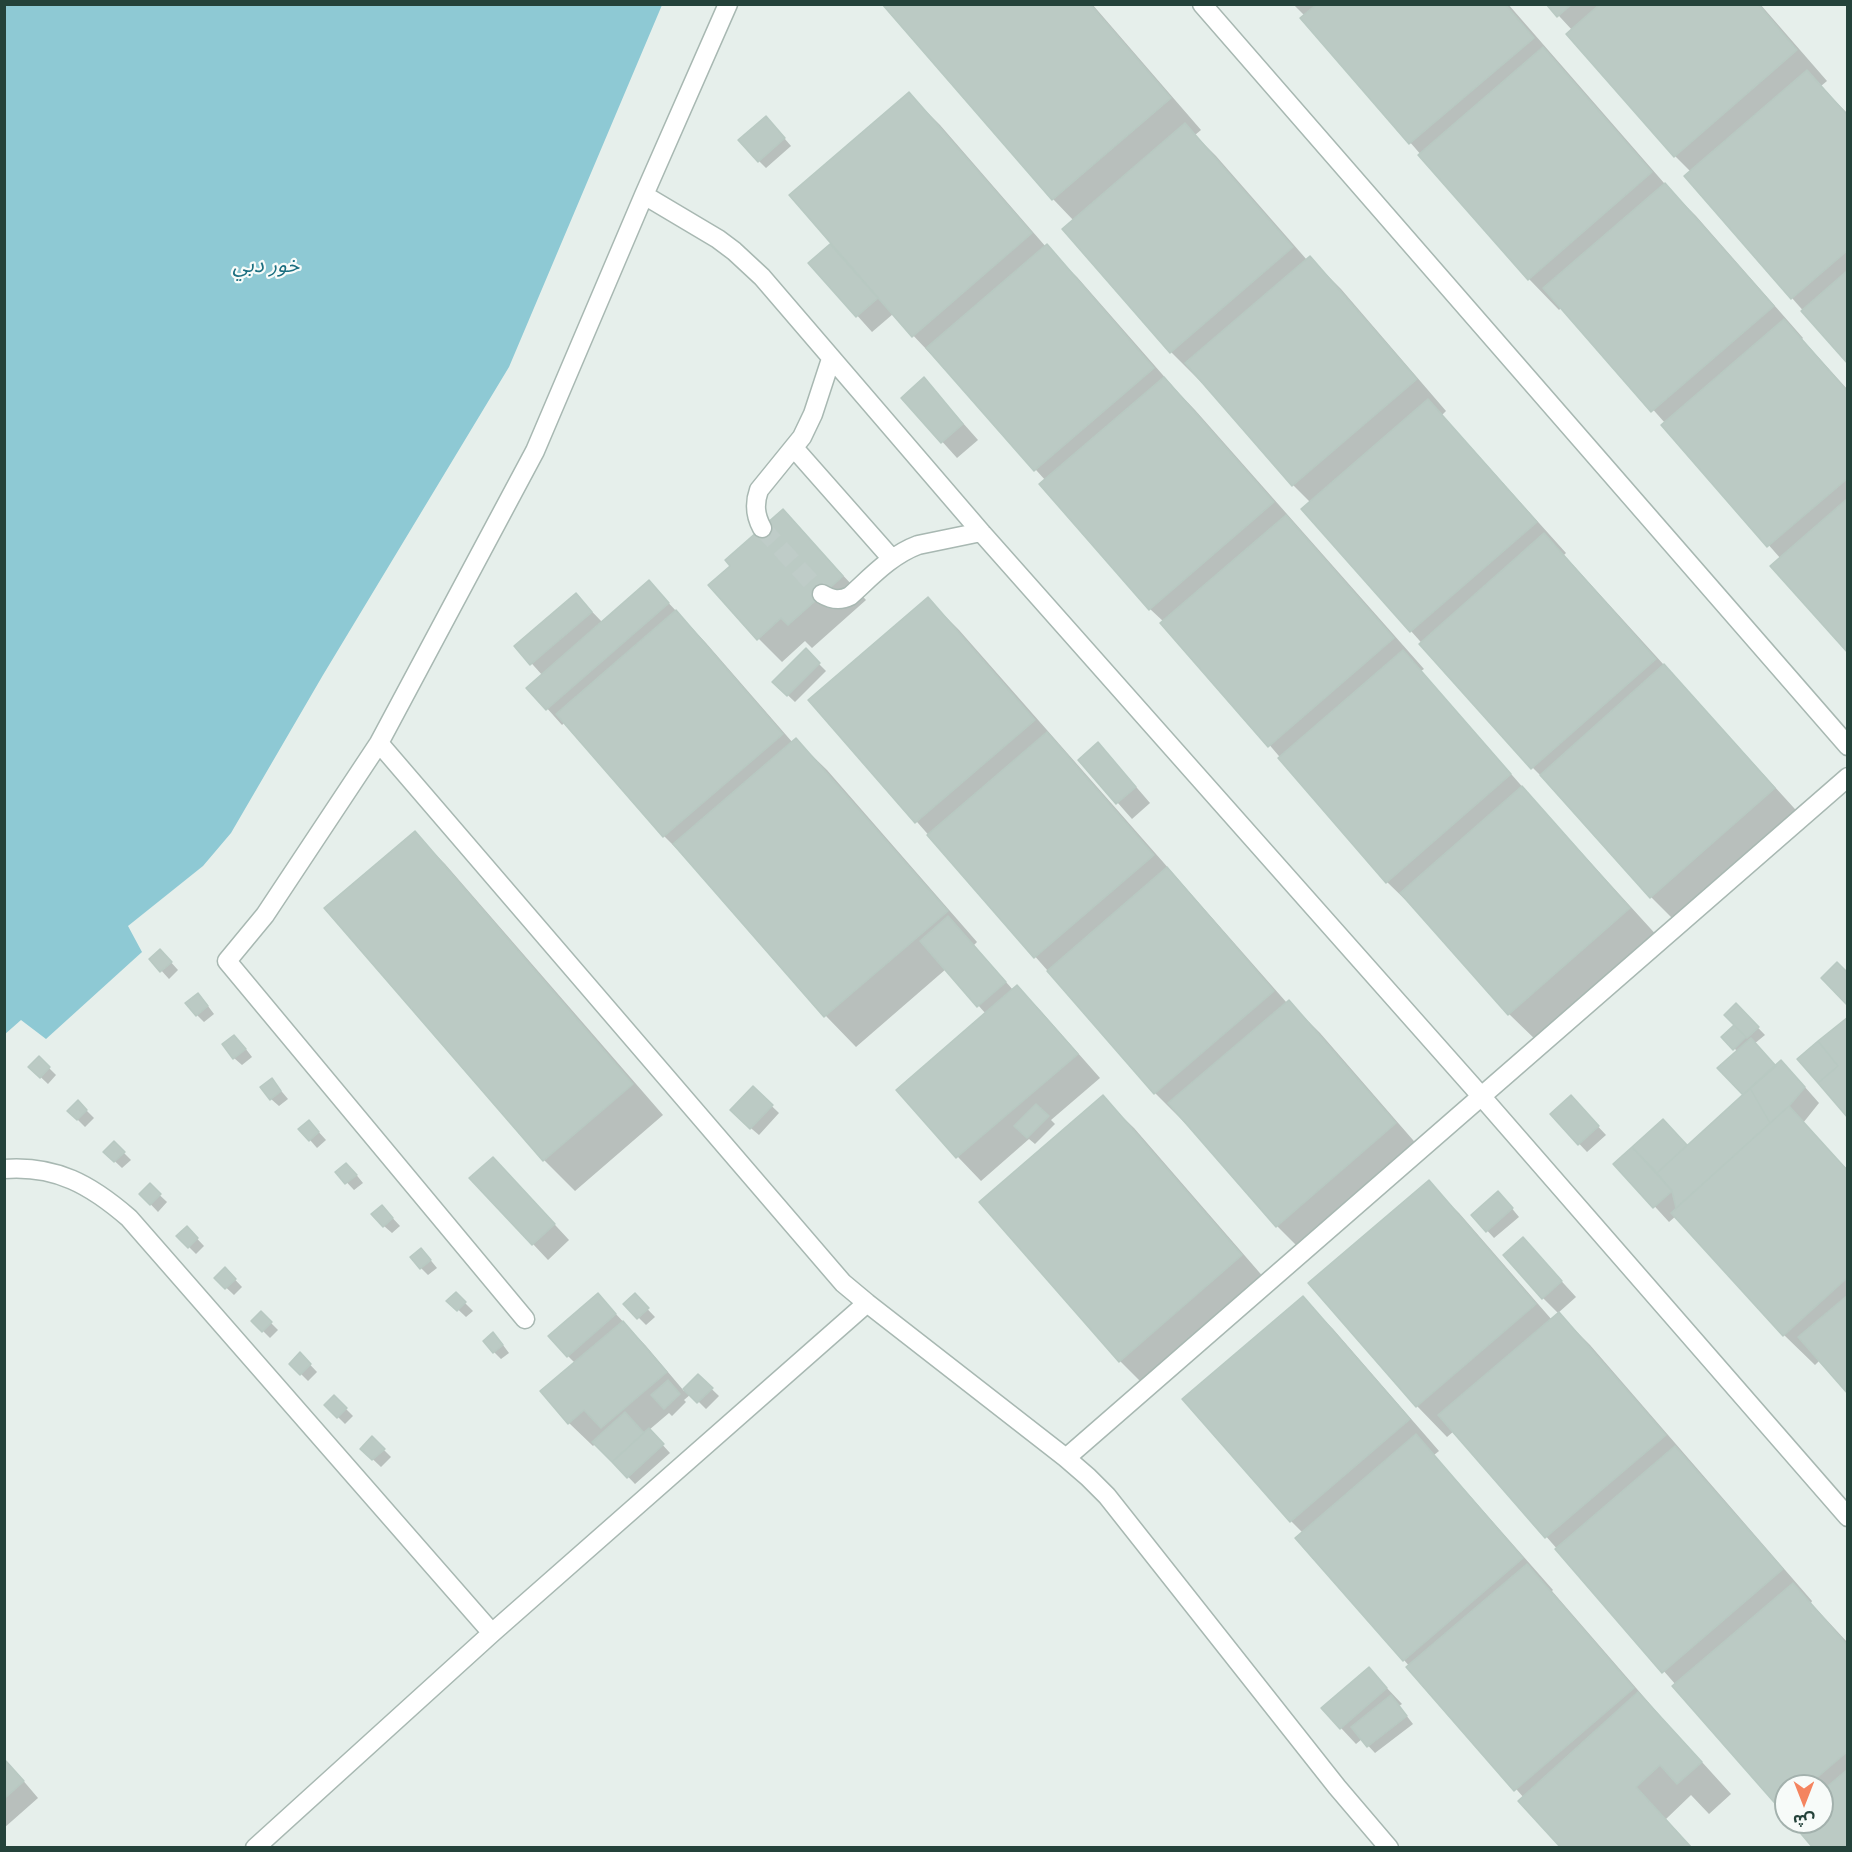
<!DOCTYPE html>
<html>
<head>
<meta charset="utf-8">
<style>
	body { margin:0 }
	#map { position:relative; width:1852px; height:1852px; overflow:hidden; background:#e6efeb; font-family:Helvetica,"Noto Sans Arabic",sans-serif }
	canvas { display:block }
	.frame { position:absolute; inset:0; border:6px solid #24423a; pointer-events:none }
	.north { position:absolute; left:1774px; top:1774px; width:60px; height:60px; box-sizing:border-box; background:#f7fbf9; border:2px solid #a3b1ad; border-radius:50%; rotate:180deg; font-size:16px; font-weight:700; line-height:24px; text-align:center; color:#24423a }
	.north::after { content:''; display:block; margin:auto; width:21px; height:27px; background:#f4845f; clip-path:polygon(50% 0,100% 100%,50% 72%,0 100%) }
</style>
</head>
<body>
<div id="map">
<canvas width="1852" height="1852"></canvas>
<div class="frame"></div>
<div class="north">ش</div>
</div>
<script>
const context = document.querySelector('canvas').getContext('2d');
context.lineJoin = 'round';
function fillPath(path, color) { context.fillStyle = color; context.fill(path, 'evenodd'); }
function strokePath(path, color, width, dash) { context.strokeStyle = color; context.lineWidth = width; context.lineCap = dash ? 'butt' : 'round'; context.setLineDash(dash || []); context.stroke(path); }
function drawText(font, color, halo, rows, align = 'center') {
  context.font = font + ' Helvetica,"Noto Sans Arabic",sans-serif'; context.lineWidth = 4.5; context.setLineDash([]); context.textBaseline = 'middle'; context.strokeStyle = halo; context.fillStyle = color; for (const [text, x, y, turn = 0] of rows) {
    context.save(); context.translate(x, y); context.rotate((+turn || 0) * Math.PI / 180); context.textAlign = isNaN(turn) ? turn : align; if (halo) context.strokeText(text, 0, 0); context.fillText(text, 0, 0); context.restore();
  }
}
const water = new Path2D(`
	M 5,4 L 662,5 L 509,367 L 323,675 L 231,833 L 203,866 L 128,926 L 142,952 L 46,1039 L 21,1020 L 4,1035 Z`);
const shadow = new Path2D(`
	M 884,4 L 1092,4 L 1201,130 L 1195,135 L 1216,156 L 1307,260 L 1310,258 L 1341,289 L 1446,411 L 1442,415 L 1566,553 L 1564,555 L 1804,819 L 1682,928 L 1651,897 L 1559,794 L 1532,767 L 1411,631 L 1311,503 L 1293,485 L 1203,382 L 1202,383 L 1171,352 L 1074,221 L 1053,199 Z
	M 1293,4 L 1508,4 L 1671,191 L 1696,216 L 1803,338 L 1802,339 L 1848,390 L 1848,650 L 1781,559 L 1663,425 L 1665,423 L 1562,307 L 1559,310 L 1529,279 L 1302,18 L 1305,16 Z
	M 1548,4 L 1760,4 L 1827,81 L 1821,86 L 1848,114 L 1848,362 L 1792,298 L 1691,172 L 1675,156 L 1572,30 Z
	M 909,94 L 940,125 L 1046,247 L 1077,277 L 1176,390 L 1195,410 L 1424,669 L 1421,671 L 1540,807 L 1660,939 L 1540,1044 L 1509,1014 L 1418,912 L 1387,882 L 1164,622 L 1150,609 L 1046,481 L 943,367 L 893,314 L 872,332 L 810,263 L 837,249 Z
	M 773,125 L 791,146 L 766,168 L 759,161 Z
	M 924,379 L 978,440 L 957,458 L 903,398 Z
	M 783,511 L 866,600 L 812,648 L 805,641 L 782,662 L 758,638 L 732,566 Z
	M 649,582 L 706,643 L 793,743 L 796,740 L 827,770 L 977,942 L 974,945 L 1013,990 L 1017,987 L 1040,1010 L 1100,1078 L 1051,1120 L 1055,1124 L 1035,1144 L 1029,1139 L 981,1181 L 958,1157 L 898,1090 L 986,1014 L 946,969 L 856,1047 L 826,1016 L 695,867 L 664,836 L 565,722 L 562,725 L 529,688 L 543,676 L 516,646 L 576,595 L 603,623 Z
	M 928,599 L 959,630 L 1287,1003 L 1289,1002 L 1320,1033 L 1426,1155 L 1308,1257 L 1277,1226 L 1187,1123 L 1186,1124 L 1155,1093 L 810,700 Z
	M 806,651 L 826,671 L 795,702 L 774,682 Z
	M 1080,760 L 1113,760 L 1150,803 L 1132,819 Z
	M 414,833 L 445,864 L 663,1115 L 575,1191 L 544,1160 Z
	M 151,959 L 168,959 L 178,970 L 169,979 Z
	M 205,1002 L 214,1014 L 204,1022 L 197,1015 Z
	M 1736,1005 L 1765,1035 L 1754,1044 L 1776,1067 L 1797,1078 L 1819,1103 L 1803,1123 L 1848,1170 L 1848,1392 L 1820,1360 L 1815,1365 L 1784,1335 L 1676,1216 L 1669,1222 L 1616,1164 L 1663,1121 L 1688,1147 L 1745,1096 L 1738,1052 L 1723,1037 L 1736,1025 Z
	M 242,1044 L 252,1057 L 242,1065 L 234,1058 Z
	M 39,1058 L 56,1075 L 48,1084 L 30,1067 Z
	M 272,1080 L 288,1099 L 279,1106 L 271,1099 Z
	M 753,1088 L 779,1113 L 759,1135 L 739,1118 Z
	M 1103,1098 L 1134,1128 L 1272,1287 L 1151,1392 L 1120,1361 Z
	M 78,1102 L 94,1118 L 85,1127 L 69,1111 Z
	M 1578,1105 L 1606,1135 L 1587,1152 L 1552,1115 Z
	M 316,1129 L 326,1140 L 317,1148 L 310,1140 Z
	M 114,1143 L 131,1160 L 122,1168 L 105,1152 Z
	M 337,1172 L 354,1172 L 363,1183 L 354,1190 Z
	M 508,1174 L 569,1240 L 548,1260 L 471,1178 Z
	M 1428,1183 L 1459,1213 L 1552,1320 L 1559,1314 L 1590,1345 L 1812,1601 L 1811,1603 L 1848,1643 L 1848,1848 L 1793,1822 L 1822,1822 L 1822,1786 L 1786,1786 L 1786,1813 L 1675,1687 L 1676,1685 L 1454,1431 L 1447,1437 L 1417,1406 Z
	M 150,1186 L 167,1202 L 158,1212 L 141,1194 Z
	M 1505,1200 L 1519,1217 L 1494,1238 L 1473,1215 Z
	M 389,1214 L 400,1226 L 392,1233 L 384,1226 Z
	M 187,1228 L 204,1246 L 196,1254 L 178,1236 Z
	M 1523,1239 L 1576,1297 L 1558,1313 L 1543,1298 Z
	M 428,1257 L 437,1268 L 428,1275 L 421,1268 Z
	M 225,1269 L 242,1287 L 234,1295 L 216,1278 Z
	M 456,1294 L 473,1311 L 466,1317 L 449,1301 Z
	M 598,1295 L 646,1346 L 684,1391 L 698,1376 L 719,1396 L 706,1409 L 691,1394 L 684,1400 L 686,1402 L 672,1416 L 669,1413 L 649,1430 L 670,1453 L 635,1484 L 596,1443 L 593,1446 L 569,1423 L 575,1363 L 568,1356 Z
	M 635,1296 L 655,1317 L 646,1325 L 625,1304 Z
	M 1302,1298 L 1333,1329 L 1439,1451 L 1434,1455 L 1553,1590 L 1552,1591 L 1663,1719 L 1731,1794 L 1709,1814 L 1691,1795 L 1666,1819 L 1692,1848 L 1563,1848 L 1524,1798 L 1404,1660 L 1303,1533 L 1291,1521 Z
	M 261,1313 L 278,1330 L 270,1338 L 253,1321 Z
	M 500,1341 L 509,1353 L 501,1359 L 494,1352 Z
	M 300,1354 L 317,1372 L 308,1381 L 291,1364 Z
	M 334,1397 L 353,1416 L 345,1424 L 326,1405 Z
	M 372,1438 L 391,1457 L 381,1467 L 362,1449 Z
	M 1369,1669 L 1402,1704 L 1399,1706 L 1413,1724 L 1375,1753 L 1362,1739 L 1356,1744 L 1341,1728 Z
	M 4,1764 L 21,1778 L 38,1798 L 4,1828 Z`);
const building = new Path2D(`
	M 882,4 L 1090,4 L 1171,98 L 1052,200 Z
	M 1317,4 L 1505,4 L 1534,38 L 1409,144 L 1300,18 Z
	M 1546,4 L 1572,4 L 1557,17 Z
	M 1600,4 L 1758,4 L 1797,50 L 1674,157 L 1566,34 Z
	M 1543,47 L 1652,172 L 1528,280 L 1418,155 Z
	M 1807,70 L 1848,116 L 1848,250 L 1791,299 L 1684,176 Z
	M 909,92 L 1032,233 L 912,337 L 789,195 Z
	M 766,116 L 785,138 L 758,162 L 738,140 Z
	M 1185,123 L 1293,247 L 1170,353 L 1062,229 Z
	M 1665,183 L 1774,306 L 1651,412 L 1543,288 Z
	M 830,244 L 878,298 L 856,317 L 808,263 Z
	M 1047,244 L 1154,368 L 1034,471 L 926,348 Z
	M 1310,256 L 1417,379 L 1292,486 L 1185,363 Z
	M 1848,270 L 1848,364 L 1801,311 Z
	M 1784,319 L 1848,392 L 1848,478 L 1767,547 L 1661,425 Z
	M 924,377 L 963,424 L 941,443 L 901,398 Z
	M 1164,377 L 1274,502 L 1149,610 L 1039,484 Z
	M 1428,399 L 1537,522 L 1410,632 L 1301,509 Z
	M 1848,498 L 1848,653 L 1770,566 Z
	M 783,509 L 843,576 L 788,625 L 781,618 L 757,640 L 708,585 L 730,566 L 725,560 Z
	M 1286,515 L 1394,638 L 1268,747 L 1160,623 Z
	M 1544,533 L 1656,659 L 1531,769 L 1419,644 Z
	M 649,580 L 669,603 L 546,710 L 526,688 Z
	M 576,593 L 592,612 L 530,665 L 514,646 Z
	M 928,597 L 1035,720 L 915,823 L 808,700 Z
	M 676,610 L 783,734 L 663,837 L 556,714 Z
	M 806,648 L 820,663 L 787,696 L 772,682 Z
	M 1403,650 L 1511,774 L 1386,883 L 1278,758 Z
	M 1664,664 L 1775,788 L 1650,898 L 1540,775 Z
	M 1047,732 L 1154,855 L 1034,958 L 927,835 Z
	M 796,738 L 948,911 L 824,1017 L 673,844 Z
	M 1098,742 L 1136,787 L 1116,804 L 1078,760 Z
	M 1522,786 L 1630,908 L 1508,1015 L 1400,893 Z
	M 415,831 L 633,1084 L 543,1161 L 324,908 Z
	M 1167,867 L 1274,991 L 1154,1094 L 1047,971 Z
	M 948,916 L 1006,982 L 977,1007 L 920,941 Z
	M 160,949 L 172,962 L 160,972 L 149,959 Z
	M 1837,962 L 1848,973 L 1848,1006 L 1821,978 Z
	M 1017,985 L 1078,1054 L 956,1158 L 896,1090 Z
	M 198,993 L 208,1006 L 196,1016 L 185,1003 Z
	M 1289,1000 L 1396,1123 L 1276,1227 L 1168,1103 Z
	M 1736,1003 L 1759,1027 L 1747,1038 L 1724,1015 Z
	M 1848,1017 L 1848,1118 L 1818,1083 L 1838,1066 L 1818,1041 Z
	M 1734,1025 L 1746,1037 L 1733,1050 L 1721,1037 Z
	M 234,1035 L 246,1049 L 233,1059 L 222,1044 Z
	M 1751,1038 L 1776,1066 L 1743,1095 L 1717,1068 Z
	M 1818,1041 L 1838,1066 L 1818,1083 L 1797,1059 Z
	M 39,1056 L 50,1067 L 40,1078 L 28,1067 Z
	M 1781,1060 L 1805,1087 L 1789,1106 L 1770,1123 L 1750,1088 Z
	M 272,1078 L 281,1091 L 270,1100 L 260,1087 Z
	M 753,1086 L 773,1105 L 750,1129 L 730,1110 Z
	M 1750,1088 L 1770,1123 L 1676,1208 L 1672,1191 L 1657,1173 Z
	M 1103,1095 L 1242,1255 L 1119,1362 L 979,1202 Z
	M 1571,1095 L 1599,1126 L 1578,1145 L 1550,1114 Z
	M 78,1100 L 87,1110 L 77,1120 L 67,1111 Z
	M 1036,1104 L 1049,1116 L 1027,1138 L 1014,1126 Z
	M 1789,1106 L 1848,1171 L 1848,1277 L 1783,1336 L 1671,1213 Z
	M 1663,1119 L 1687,1145 L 1657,1173 L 1632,1147 Z
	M 309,1120 L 319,1132 L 309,1141 L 298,1129 Z
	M 114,1141 L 125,1152 L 114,1162 L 103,1152 Z
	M 1632,1147 L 1672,1191 L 1653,1208 L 1613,1164 Z
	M 493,1157 L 555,1224 L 532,1245 L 469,1178 Z
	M 346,1163 L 357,1175 L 345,1184 L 335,1172 Z
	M 1429,1180 L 1536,1304 L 1416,1407 L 1308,1283 Z
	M 150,1183 L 161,1194 L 150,1205 L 139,1194 Z
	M 1498,1191 L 1513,1208 L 1486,1232 L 1471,1215 Z
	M 382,1205 L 393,1218 L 383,1227 L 371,1214 Z
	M 187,1226 L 198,1238 L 188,1248 L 176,1236 Z
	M 1523,1237 L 1562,1281 L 1542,1299 L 1503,1255 Z
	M 421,1248 L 431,1260 L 420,1269 L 410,1257 Z
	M 225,1267 L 236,1279 L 225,1289 L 214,1278 Z
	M 456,1292 L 466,1302 L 457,1311 L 446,1301 Z
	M 598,1293 L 616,1314 L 567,1357 L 548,1336 Z
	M 635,1293 L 649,1308 L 637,1319 L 623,1304 Z
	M 1848,1295 L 1848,1394 L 1798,1337 Z
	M 1303,1296 L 1410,1419 L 1290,1522 L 1182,1399 Z
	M 261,1311 L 272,1322 L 262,1332 L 251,1321 Z
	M 1559,1312 L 1666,1435 L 1545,1538 L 1438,1415 Z
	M 623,1321 L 667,1372 L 601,1428 L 584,1410 L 568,1424 L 540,1391 Z
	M 493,1332 L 503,1345 L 493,1353 L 483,1341 Z
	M 300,1352 L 311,1364 L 300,1375 L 289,1364 Z
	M 698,1374 L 713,1388 L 697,1403 L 683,1389 Z
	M 668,1380 L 680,1394 L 664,1409 L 651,1395 Z
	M 334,1395 L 347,1408 L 337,1418 L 324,1405 Z
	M 625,1412 L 644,1433 L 612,1462 L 592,1442 Z
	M 649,1428 L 664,1444 L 627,1478 L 612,1462 Z
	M 1416,1434 L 1523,1558 L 1403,1661 L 1295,1538 Z
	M 372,1436 L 385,1449 L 372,1460 L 360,1449 Z
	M 1675,1446 L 1783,1569 L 1662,1673 L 1555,1549 Z
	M 1527,1564 L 1634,1688 L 1514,1791 L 1406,1667 Z
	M 1793,1583 L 1848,1646 L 1848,1751 L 1807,1786 L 1786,1786 L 1786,1804 L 1780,1809 L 1672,1686 Z
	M 1369,1667 L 1387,1688 L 1340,1729 L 1321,1708 Z
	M 1638,1692 L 1702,1762 L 1677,1784 L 1660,1765 L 1636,1787 L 1692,1848 L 1561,1848 L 1518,1801 Z
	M 1391,1695 L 1407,1716 L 1367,1747 L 1351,1727 Z
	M 6,1761 L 24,1781 L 4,1799 L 4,1762 Z
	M 1848,1769 L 1848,1848 L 1813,1848 L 1791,1822 L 1822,1822 L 1822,1791 Z`);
const minorTunnel = new Path2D(`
	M 762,528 L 822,594`);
const minor = new Path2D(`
	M 1202,4 L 1848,746
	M 644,195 L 718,239 L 734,251 L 762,277 L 981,532 L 1482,1097 L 1848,1517
	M 794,448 L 892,559
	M 762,528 C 755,515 754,504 759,490 L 802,437 L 813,414 L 831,359
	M 822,594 C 832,600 840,601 850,596 C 871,577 891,555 918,545 L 981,532
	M 379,743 L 843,1283 L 867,1303 L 1066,1458 L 1088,1477 L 1107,1496 L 1337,1787 L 1389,1848
	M 4,1169 C 56,1165 91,1185 129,1218 L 492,1633
	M 525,1319 L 227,961 L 265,915 L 379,743 L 535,451 L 644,195 L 728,4
	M 1066,1458 L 1848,777
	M 255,1848 L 492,1633 L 867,1303`);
const waterNames = [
	["خور دبي",266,266]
];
fillPath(water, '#8ec9d4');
fillPath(shadow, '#0003');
fillPath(building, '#bbcac4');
strokePath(building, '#b8c9c2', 1.5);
strokePath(minorTunnel, '#bfccc8', 18, [18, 9]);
strokePath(minor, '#a8b8b2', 21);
strokePath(minor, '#fff', 18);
drawText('italic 21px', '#1c6f80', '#f7fbf9', waterNames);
</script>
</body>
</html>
